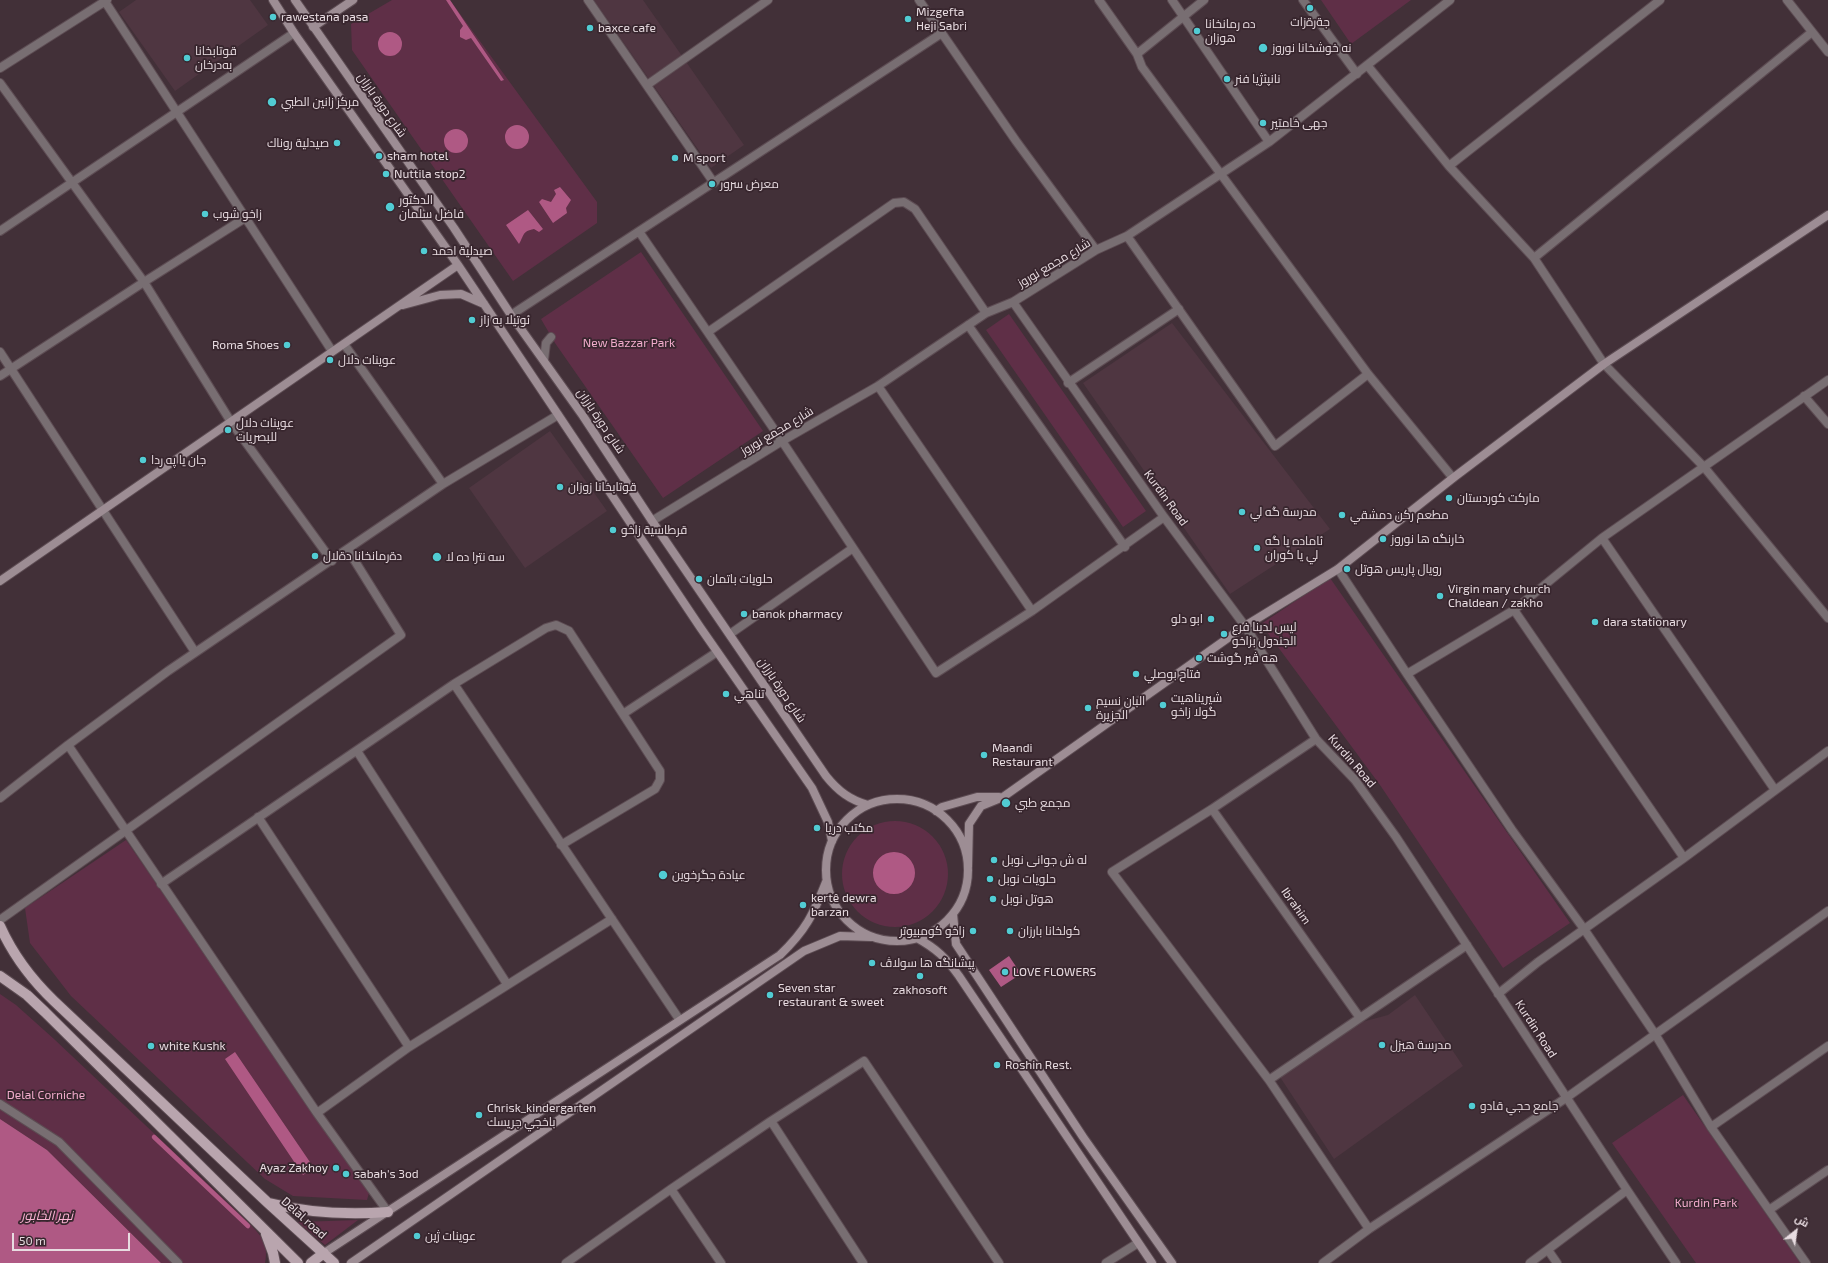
<!DOCTYPE html>
<html>
<head>
<meta charset="utf-8">
<style>
	body { margin:0 }
	#map { position:relative; width:1828px; height:1263px; overflow:hidden; background:#423038; font-family:"Exo 2",Cairo,sans-serif }
	canvas { display:block }
	.north { position:absolute; left:1776px; top:1211px; width:40px; height:40px; -webkit-text-stroke:3px #38262e; paint-order:stroke; rotate:30deg; font-size:11px; font-weight:700; line-height:16px; text-align:center; color:#e8dce1 }
	.north::after { content:''; display:block; margin:auto; width:14px; height:18px; background:#e8dce1; clip-path:polygon(50% 0,100% 100%,50% 72%,0 100%) }
	.scale { position:absolute; left:12px; top:1233px; width:118px; height:18px; box-sizing:border-box; border:2px solid #e8dce1; border-top:0; padding-left:5px; font-size:12px; line-height:14px; white-space:nowrap; color:#e8dce1; -webkit-text-stroke:3px #38262e; paint-order:stroke }
</style>
</head>
<body>
<div id="map">
<canvas width="1828" height="1263"></canvas>
<div class="north">ش</div>
<div class="scale">50 m</div>
</div>
<script>
const context = document.querySelector('canvas').getContext('2d');
context.lineJoin = 'round';
function fillPath(path, color) { context.fillStyle = color; context.fill(path, 'evenodd'); }
function strokePath(path, color, width, dash) { context.strokeStyle = color; context.lineWidth = width; context.lineCap = dash ? 'butt' : 'round'; context.setLineDash(dash || []); context.stroke(path); }
function drawText(font, color, halo, rows, align = 'center') {
  context.font = font + ' "Exo 2",Cairo,sans-serif'; context.lineWidth = 3.5; context.setLineDash([]); context.textBaseline = 'middle'; context.strokeStyle = halo; context.fillStyle = color; for (const [text, x, y, turn = 0] of rows) {
    context.save(); context.translate(x, y); context.rotate((+turn || 0) * Math.PI / 180); context.textAlign = isNaN(turn) ? turn : align; if (halo) context.strokeText(text, 0, 0); context.fillText(text, 0, 0); context.restore();
  }
}
const built = new Path2D(`
	M 136,0 L 250,0 L 268,25 L 175,91 L 119,12 Z
	M 594,0 L 643,0 L 744,145 L 711,168 Z
	M 1172,323 L 1330,529 L 1230,594 L 1083,383 Z
	M 550,431 L 607,511 L 525,568 L 469,488 Z
	M 1415,995 L 1463,1066 L 1334,1159 L 1280,1077 L 1358,1023 L 1388,1015 Z`);
const green = new Path2D(`
	M 392,0 L 450,0 L 597,202 L 597,223 L 513,281 L 352,50 L 351,24 Z
	M 1321,0 L 1411,0 L 1351,44 Z
	M 641,252 L 763,431 L 663,498 L 555,343 L 541,319 Z
	M 1009,314 L 1146,511 L 1123,527 L 986,330 Z
	M 1330,578 L 1570,923 L 1503,968 L 1380,785 L 1261,624 Z
	M842 874a53 53 0 1 1 106 0a53 53 0 1 1-106 0Z
	M 126,840 L 369,1193 L 367,1200 L 293,1196 L 265,1179 L 71,996 L 30,943 L 25,908 Z
	M 0,994 L 16,1005 L 54,1039 L 249,1223 C 261,1236 269,1243 265,1263 L 161,1263 L 47,1150 L 0,1119 Z
	M 1683,1095 L 1800,1263 L 1696,1263 L 1612,1143 Z
	M 358,1220 L 325,1245 L 298,1222 Z`);
const water = new Path2D(`
	M 446,0 L 450,0 L 504,80 L 501,81 L 471,38 L 466,40 L 460,37 L 460,30 L 463,26 Z
	M378 44a12 12 0 1 1 24 0a12 12 0 1 1-24 0Z
	M505 137a12 12 0 1 1 24 0a12 12 0 1 1-24 0Z
	M444 141a12 12 0 1 1 24 0a12 12 0 1 1-24 0Z
	M 560,187 L 571,200 L 566,208 L 567,213 L 553,223 L 539,202 L 542,199 L 551,202 L 556,194 L 554,190 Z
	M 528,210 L 543,229 L 539,232 L 534,229 C 522,231 524,236 519,244 L 506,225 Z
	M873 873a21 21 0 1 1 42 0a21 21 0 1 1-42 0Z
	M 1009,956 L 1021,974 L 1001,987 L 989,970 Z
	M 235,1052 L 314,1168 L 303,1175 L 225,1059 Z
	M 0,1119 L 47,1150 L 161,1263 L 0,1263 Z`);
const stream = new Path2D(`
	M 154,1137 L 248,1226`);
const pedestrian = new Path2D(`
	M 0,1104 L 59,1142 L 178,1263`);
const minor = new Path2D(`
	M 104,0 L 332,351
	M 588,0 L 714,183
	M 919,0 L 1016,141 L 1096,250
	M 1099,0 L 1137,54 L 1142,67 L 1368,374 L 1453,478
	M 1172,0 L 1269,142
	M 1303,0 L 1357,74
	M 1787,0 L 1828,52
	M 1137,54 L 1204,0
	M 1367,65 L 1449,166 L 1534,258 L 1604,364 L 1704,467 L 1828,618
	M 0,68 L 107,0
	M 0,83 L 144,282 L 231,422 L 332,561
	M 647,85 L 768,0
	M 1449,166 L 1660,0
	M 0,231 L 294,33
	M 640,233 L 782,441 L 936,673 L 1032,611 L 1164,517
	M 1127,236 L 1275,446 L 1368,374
	M 1534,258 L 1812,32
	M 1013,302 L 1164,517 L 1245,626 L 1316,739 L 1355,780 L 1396,837 L 1627,1190 L 1676,1263
	M 511,315 L 942,33
	M 968,325 L 1125,547
	M 708,332 L 894,203 L 904,202 L 915,209 L 986,313
	M 344,344 L 443,484
	M 0,352 L 195,652
	M 544,360 L 546,343 L 551,337
	M 0,376 L 144,282 L 245,218
	M 1068,383 L 1179,309
	M 878,386 L 1032,611
	M 1804,396 L 1828,424
	M 652,521 L 782,441 L 878,386 L 986,313 L 1013,302 L 1096,250 L 1127,236 L 1269,142 L 1450,0
	M 1602,538 L 1775,790
	M 1338,569 L 1407,674 L 1512,830 L 1584,929 L 1655,1034 L 1711,1127 L 1806,1263
	M 1514,610 L 1684,858
	M 730,634 L 853,548
	M 1407,674 L 1514,610 L 1602,538 L 1828,380
	M 454,684 L 679,1019
	M 623,714 L 717,652
	M 1316,739 L 1212,809 L 1112,872 L 1269,1080 L 1369,1229
	M 68,745 L 317,1113 L 388,1212
	M 357,751 L 507,984
	M 0,798 L 68,745 L 168,671 L 443,484 L 558,415
	M 1212,809 L 1360,1018
	M 258,817 L 409,1047
	M 161,884 L 454,684 L 546,628 L 556,625 L 569,631 L 660,771 L 660,780 L 655,789 L 561,845
	M 0,920 L 401,635 L 348,550
	M 1498,994 L 1538,962 L 1684,858 L 1828,751
	M 1269,1080 L 1467,945
	M 317,1113 L 409,1047 L 612,919
	M 771,1121 L 863,1263
	M 1711,1127 L 1828,1046
	M 671,1189 L 721,1263
	M 1769,1210 L 1828,1170
	M 1548,1250 L 1557,1263
	M 566,1263 L 671,1189 L 771,1121 L 864,1061 L 999,1263
	M 1106,1263 L 1138,1243
	M 1323,1263 L 1369,1229 L 1566,1098 L 1828,911
	M 1530,1263 L 1627,1190`);
const secondary = new Path2D(`
	M 273,0 L 294,33 L 458,265 L 700,627 L 812,788 L 828,822 L 832,841
	M 295,0 L 454,228 L 511,315 L 583,416 L 652,521 L 826,776 C 838,791 850,800 868,805
	M 313,27 L 353,0
	M 403,305 L 440,295 L 461,294 L 484,304
	M 0,581 L 458,265
	M826 870a71 71 0 1 1 142 0a71 71 0 1 1-142 0Z
	M 936,811 L 942,807 L 977,797 L 999,797
	M 968,867 L 969,824 L 981,806 L 1003,797 L 1245,626 L 1338,569 L 1453,478 L 1604,364 L 1828,215
	M 953,914 L 956,944 L 1083,1137 L 1172,1263
	M 917,938 C 937,949 946,958 959,976 L 1152,1263
	M 324,1253 L 780,955 C 806,930 813,915 826,882
	M 351,1263 L 804,951 L 840,936 L 871,937`);
const primary = new Path2D(`
	M 0,926 C 13,955 31,979 54,1001 L 267,1202 L 334,1263
	M 0,976 L 27,995 L 45,1012 L 298,1263
	M 269,1203 C 308,1213 347,1215 388,1212
	M 266,1234 L 273,1253 L 275,1263
	M 311,1263 L 324,1253`);
const markers = [
	[1310,8,4,"#51ccd3"],
	[273,17,4,"#51ccd3"],
	[908,19,4,"#51ccd3"],
	[590,28,4,"#51ccd3"],
	[1197,31,4,"#51ccd3"],
	[1263,48,5,"#51ccd3"],
	[187,58,4,"#51ccd3"],
	[1227,79,4,"#51ccd3"],
	[272,102,5,"#51ccd3"],
	[1263,123,4,"#51ccd3"],
	[337,143,4,"#51ccd3"],
	[379,156,4,"#51ccd3"],
	[675,158,4,"#51ccd3"],
	[386,174,4,"#51ccd3"],
	[712,184,4,"#51ccd3"],
	[390,207,5,"#51ccd3"],
	[205,214,4,"#51ccd3"],
	[424,251,4,"#51ccd3"],
	[472,320,4,"#51ccd3"],
	[287,345,4,"#51ccd3"],
	[330,360,4,"#51ccd3"],
	[228,430,4,"#51ccd3"],
	[143,460,4,"#51ccd3"],
	[560,487,4,"#51ccd3"],
	[1449,498,4,"#51ccd3"],
	[1242,512,4,"#51ccd3"],
	[1342,515,4,"#51ccd3"],
	[613,530,4,"#51ccd3"],
	[1383,539,4,"#51ccd3"],
	[1257,548,4,"#51ccd3"],
	[315,556,4,"#51ccd3"],
	[437,557,5,"#51ccd3"],
	[1347,569,4,"#51ccd3"],
	[699,579,4,"#51ccd3"],
	[1440,596,4,"#51ccd3"],
	[744,614,4,"#51ccd3"],
	[1211,619,4,"#51ccd3"],
	[1595,622,4,"#51ccd3"],
	[1224,634,4,"#51ccd3"],
	[1199,658,4,"#51ccd3"],
	[1136,674,4,"#51ccd3"],
	[726,694,4,"#51ccd3"],
	[1163,705,4,"#51ccd3"],
	[1088,708,4,"#51ccd3"],
	[984,755,4,"#51ccd3"],
	[1006,803,5,"#51ccd3"],
	[817,828,4,"#51ccd3"],
	[994,860,4,"#51ccd3"],
	[663,875,5,"#51ccd3"],
	[990,879,4,"#51ccd3"],
	[993,899,4,"#51ccd3"],
	[803,905,4,"#51ccd3"],
	[973,931,4,"#51ccd3"],
	[1010,931,4,"#51ccd3"],
	[872,963,4,"#51ccd3"],
	[1005,972,4,"#51ccd3"],
	[920,976,4,"#51ccd3"],
	[770,995,4,"#51ccd3"],
	[1382,1045,4,"#51ccd3"],
	[151,1046,4,"#51ccd3"],
	[997,1065,4,"#51ccd3"],
	[1472,1106,4,"#51ccd3"],
	[479,1115,4,"#51ccd3"],
	[336,1168,4,"#51ccd3"],
	[346,1174,4,"#51ccd3"],
	[417,1236,4,"#51ccd3"]
];
const poiNames = [
	["Mizgefta",916,12],
	["Heji Sabri",916,26],
	["rawestana pasa",281,17],
	["جةرةزات",1310,22,"center"],
	["ده رمانخانا",1205,24],
	["هوزان",1205,38],
	["baxce cafe",598,28],
	["نه خوشخانا نوروز",1272,48],
	["قوتابخانا",195,51],
	["به‌درخان",195,65],
	["نانپئژيا فنر",1235,79],
	["مركز زانين الطبي",281,102],
	["جهى خامتير",1271,123],
	["صيدلية روناك",329,143,"right"],
	["sham hotel",387,156],
	["M sport",683,158],
	["Nuttila stop2",394,174],
	["معرض سرور",720,184],
	["الدكتور",399,200],
	["فاضل سلمان",399,214],
	["زاخو شوب",213,214],
	["صيدلية احمد",432,251],
	["ئوتيلا به زاز",480,320],
	["Roma Shoes",279,345,"right"],
	["عوينات دلال",338,360],
	["عوينات دلال",236,423],
	["للبصريات",236,437],
	["جان يا په ردا",151,460],
	["قوتابخانا زوزان",568,487],
	["ماركت كوردستان",1457,498],
	["مدرسة گه لي",1250,512],
	["مطعم ركن دمشقي",1350,515],
	["قرطاسية زاخو",621,530],
	["خارنگه ها نوروز",1391,539],
	["ئاماده يا گه",1265,541],
	["لي يا كوران",1265,555],
	["دةرمانخانا دةلال",323,556],
	["سه نترا ده لا",446,557],
	["رويال پاريس هوتل",1355,569],
	["حلويات باتمان",707,579],
	["Virgin mary church",1448,589],
	["Chaldean / zakho",1448,603],
	["banok pharmacy",752,614],
	["ابو دلو",1203,619,"right"],
	["dara stationary",1603,622],
	["ليس لدينا فرع",1232,627],
	["الجندول بزاخو",1232,641],
	["هه ڤير گوشت",1207,658],
	["فتاح بوصلي",1144,674],
	["تناهي",734,694],
	["شيريناهيت",1171,698],
	["گولا زاخو",1171,712],
	["البان نسيم",1096,701],
	["الجزيرة",1096,715],
	["Maandi",992,748],
	["Restaurant",992,762],
	["مجمع طبي",1015,803],
	["مكتب دريا",825,828],
	["له ش جوانى نوبل",1002,860],
	["عيادة جگرخوين",672,875],
	["حلويات نوبل",998,879],
	["kertê dewra",811,898],
	["barzan",811,912],
	["هوتل نوبل",1001,899],
	["زاخو كومبيوتر",965,931,"right"],
	["كولخانا بارزان",1018,931],
	["پيشانگه ها سولاڤ",880,963],
	["LOVE FLOWERS",1013,972],
	["Seven star",778,988],
	["restaurant & sweet",778,1002],
	["zakhosoft",920,990,"center"],
	["مدرسة هيزل",1390,1045],
	["white Kushk",159,1046],
	["Roshin Rest.",1005,1065],
	["جامع حجي قادو",1480,1106],
	["Chrisk_kindergarten",487,1108],
	["باخجي جريسك",487,1122],
	["Ayaz Zakhoy",328,1168,"right"],
	["sabah's 3od",354,1174],
	["عوینات ژین",425,1236]
];
const streetNames = [
	["شارع دورة بارزان",382,105,55],
	["شارع مجمع نوروز",1054,263,-31],
	["شارع دورة بارزان",601,421,56],
	["شارع مجمع نوروز",777,431,-31],
	["Kurdin Road",1166,498,54],
	["شارع دورة بارزان",782,690,56],
	["Kurdin Road",1352,761,49],
	["Ibrahim",1296,906,55],
	["Kurdin Road",1536,1029,57],
	["Delal road",304,1218,42]
];
const parkNames = [
	["New Bazzar Park",629,343],
	["Delal Corniche",46,1095],
	["Kurdin Park",1706,1203]
];
const waterNames = [
	["نهر الخابور",47,1216]
];
fillPath(built, '#4f3641');
fillPath(green, '#5f2f47');
fillPath(water, '#af5984');
strokePath(stream, '#af5984', 4.5);
strokePath(pedestrian, '#5d4c53', 10);
strokePath(minor, '#5d4c53', 10);
strokePath(secondary, '#5d4c53', 10);
strokePath(primary, '#5d4c53', 12);
strokePath(pedestrian, '#786e72', 8);
strokePath(minor, '#786e72', 8);
strokePath(secondary, '#9d8d94', 8);
strokePath(primary, '#b9a5ae', 10);
for (const [x, y, r, color] of markers) { const dot = new Path2D(); dot.arc(x, y, r, 0, 2 * Math.PI); context.fillStyle = color; context.fill(dot); strokePath(dot, '#38262e', 1.5); }
drawText('12px', '#e8dce1', '#38262e', poiNames, 'left');
drawText('12px', '#e8dce1', '#38262e', streetNames);
drawText('12px', '#f2accc', '#38262e', parkNames);
drawText('italic 13px', '#fab3d3', '#38262e', waterNames);
</script>
</body>
</html>
